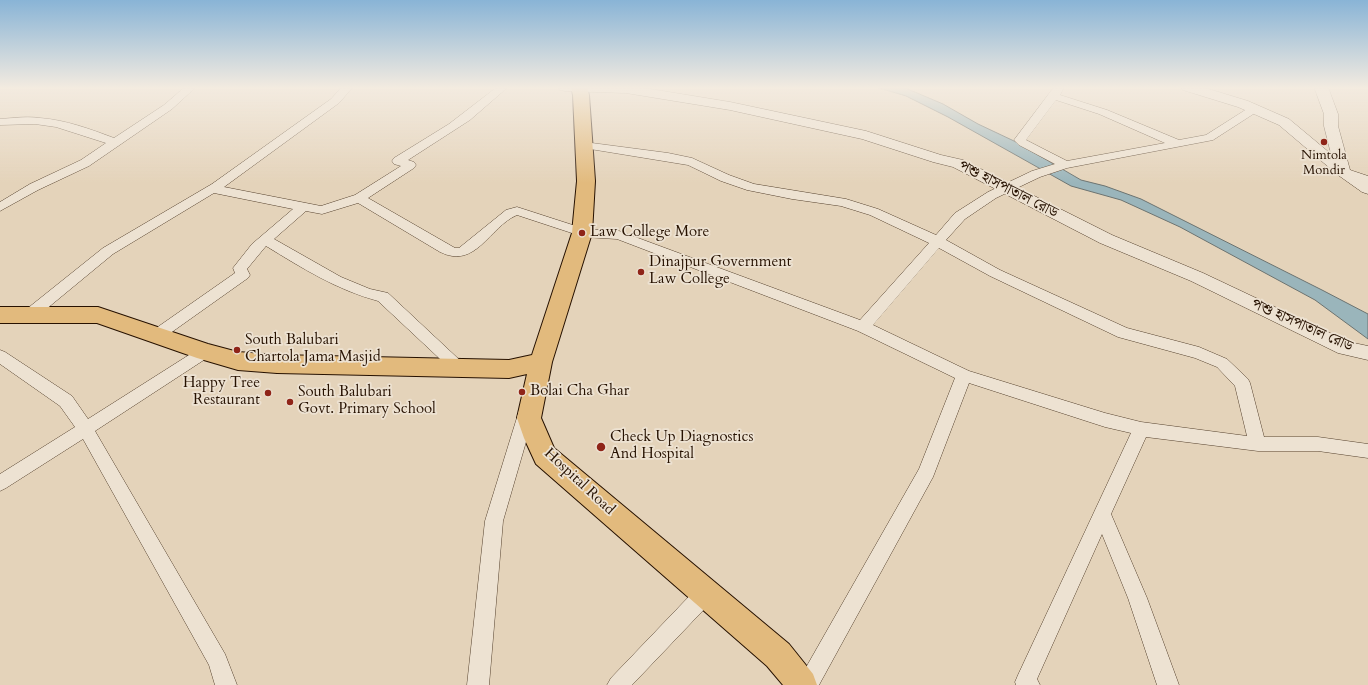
<!DOCTYPE html>
<html>
<head>
<meta charset="utf-8">
<style>
	body { margin:0 }
	canvas { display:block; background:#e4d3ba }
</style>
</head>
<body>
<canvas width="1368" height="685"></canvas>
<script>
const context = document.querySelector('canvas').getContext('2d');
context.lineJoin = 'round';
function fillPath(path, color) { context.fillStyle = color; context.fill(path, 'evenodd'); }
function strokePath(path, color, width, dash) { context.strokeStyle = color; context.lineWidth = width; context.lineCap = dash ? 'butt' : 'round'; context.setLineDash(dash || []); context.stroke(path); }
function drawText(font, color, halo, rows, align = 'center') {
  context.font = font + ' Cardo,"Noto Serif Bengali",serif'; context.lineWidth = 3.5; context.setLineDash([]); context.textBaseline = 'middle'; context.strokeStyle = halo; context.fillStyle = color; for (const [text, x, y, turn = 0] of rows) {
    context.save(); context.translate(x, y); context.rotate((+turn || 0) * Math.PI / 180); context.textAlign = isNaN(turn) ? turn : align; if (halo) context.strokeText(text, 0, 0); context.fillText(text, 0, 0); context.restore();
  }
}
const water = new Path2D(`
	M 876,87 L 903,87 L 943,104 L 978,124 L 1014,141 L 1081,180 L 1105,186 L 1141,199 L 1322,290 L 1368,314 L 1368,339 L 1315,300 L 1180,227 L 1121,200 L 1071,186 L 948,117 L 906,96 Z`);
const minor = new Path2D(`
	M 185,87 L 196,87 L 172,109 L 89,166 L 38,190 L 0,211 L 0,202 L 30,184 L 81,160 L 106,143 L 56,127 L 35,124 L 0,125 L 0,119 C 13,118 27,116 40,118 C 66,120 90,129 114,138 L 164,105 Z
	M 342,87 L 353,87 L 339,103 L 224,187 L 321,206 L 355,195 L 401,166 L 394,164 L 392,161 L 394,158 L 449,124 L 497,87 L 508,87 L 470,120 L 408,160 L 414,162 L 416,165 L 414,168 L 368,198 L 455,248 L 459,248 L 506,210 L 517,207 L 585,229 L 619,231 L 860,320 L 929,243 L 870,215 L 841,206 L 792,199 L 747,190 L 721,181 L 688,165 L 584,148 L 580,147 L 578,145 L 580,143 L 584,142 L 668,153 L 692,158 L 729,175 L 754,184 L 846,199 L 878,209 L 936,235 L 955,213 L 988,192 L 1032,171 L 1055,164 L 1019,145 L 1014,140 L 1054,87 L 1064,87 L 1060,95 L 1107,110 L 1179,140 L 1206,135 L 1250,107 L 1258,107 L 1259,109 L 1258,111 L 1213,140 L 1067,168 L 1040,177 L 996,198 L 965,219 L 946,240 L 1000,270 L 1127,328 L 1199,347 L 1227,359 L 1248,379 L 1250,383 L 1264,437 L 1318,437 L 1368,444 L 1368,458 L 1318,451 L 1258,451 L 1146,437 L 1111,514 L 1147,598 L 1179,685 L 1157,685 L 1128,598 L 1102,534 L 1037,679 L 1040,685 L 1016,685 L 1015,682 L 1018,675 L 1131,433 L 1105,427 L 969,383 L 933,477 L 819,685 L 796,685 L 919,469 L 955,378 L 858,331 L 617,239 L 584,237 L 517,215 C 489,227 476,270 440,252 L 358,203 L 322,214 L 306,211 L 274,239 L 341,277 L 370,289 L 388,293 L 465,365 L 468,369 L 465,373 L 460,375 L 455,373 L 378,301 C 337,290 302,268 266,246 L 247,269 L 250,275 L 248,278 L 162,339 L 157,341 L 152,339 L 150,335 L 152,331 L 235,273 L 233,268 L 252,244 L 293,209 L 214,193 L 113,254 L 33,320 L 28,321 L 23,320 L 21,316 L 23,312 L 103,248 L 212,184 L 331,99 ZM 1056,100 L 1099,114 L 1165,143 L 1067,161 L 1026,140 ZM 939,248 L 990,276 L 1118,337 L 1195,358 L 1217,367 L 1235,386 L 1247,436 L 1141,422 L 1105,413 L 969,371 L 873,325 Z
	M 1344,168 L 1368,176 L 1368,184 L 1340,175 L 1338,172 L 1340,169 Z
	M 205,346 L 210,348 L 213,352 L 210,356 L 95,431 L 225,654 L 237,685 L 215,685 L 209,665 L 83,439 L 6,488 L 0,491 L 0,474 L 75,427 L 60,406 L 0,364 L 0,350 L 5,352 L 72,396 L 88,419 L 200,348 Z
	M 527,404 L 533,406 L 535,411 L 503,521 L 489,685 L 467,685 L 485,521 L 519,411 L 521,406 Z
	M 706,584 L 713,586 L 716,593 L 713,600 L 632,685 L 607,685 L 611,678 L 699,586 Z`);
const tertiary = new Path2D(`
	M 558,87 L 638,87 L 730,102 L 866,131 L 941,155 L 963,160 L 1112,235 L 1203,273 L 1349,342 L 1368,346 L 1368,360 L 1338,353 L 1191,281 L 1100,243 L 953,167 L 933,162 L 862,139 L 730,110 L 626,93 L 565,91 L 560,90 Z
	M 1181,87 L 1202,87 L 1248,101 L 1289,119 L 1331,154 L 1324,126 L 1324,114 L 1314,87 L 1328,87 L 1338,114 L 1338,126 L 1350,170 L 1368,182 L 1368,194 L 1362,192 L 1338,175 L 1279,125 L 1238,107 L 1183,90 Z`);
const primary = new Path2D(`
	M 571,87 L 587,87 L 589,95 L 595,181 L 592,233 L 552,362 L 541,418 L 554,448 L 789,644 L 813,674 L 817,685 L 783,685 L 767,666 L 536,464 L 524,438 L 517,418 L 527,374 L 509,378 L 277,373 L 238,370 L 197,358 L 97,323 L 0,323 L 0,307 L 98,307 L 208,344 L 238,352 L 277,355 L 509,360 L 532,355 L 572,233 L 577,181 L 573,95 Z`);
const markers = [
	[1324,142,4,"#8f2418"],
	[582,233,4,"#8f2418"],
	[641,272,4,"#8f2418"],
	[237,350,4,"#8f2418"],
	[522,392,4,"#8f2418"],
	[268,393,4,"#8f2418"],
	[290,402,4,"#8f2418"],
	[601,447,5,"#8f2418"]
];
const farPoinames = [
	["Nimtola",1324,156],
	["Mondir",1324,171]
];
const streetNames = [
	["পশু হাসপাতাল রোড",1008,190,27],
	["পশু হাসপাতাল রোড",1302,326,24],
	["Hospital Road",579,482,43]
];
const poiNames = [
	["Law College More",590,233],
	["Dinajpur Government",649,263],
	["Law College",649,280],
	["South Balubari",245,341],
	["Chartola Jama Masjid",245,358],
	["Happy Tree",260,384,"right"],
	["Restaurant",260,401,"right"],
	["Bolai Cha Ghar",530,392],
	["South Balubari",298,393],
	["Govt. Primary School",298,410],
	["Check Up Diagnostics",610,438],
	["And Hospital",610,455]
];
fillPath(water, '#9ab5bb');
strokePath(water, '#6c7370', 1);
strokePath(minor, '#56422e', 1);
strokePath(tertiary, '#56422e', 1);
strokePath(primary, '#261100', 2);
fillPath(minor, '#ede2d2');
fillPath(tertiary, '#ede2d2');
fillPath(primary, '#e2ba7d');
const sky = context.createLinearGradient(0, 0, 0, 183);
sky.addColorStop(0, '#89b4d6');
sky.addColorStop(0.48, '#f3ebe0');
sky.addColorStop(1, '#f3ebe000');
context.fillStyle = sky;
context.fillRect(0, 0, 1368, 183);
for (const [x, y, r, color] of markers) { const dot = new Path2D(); dot.arc(x, y, r, 0, 2 * Math.PI); context.fillStyle = color; context.fill(dot); strokePath(dot, '#ede2d2', 1.5); }
drawText('13px', '#261100', '#ede2d2', farPoinames);
drawText('15px', '#261100', '#ede2d2', streetNames);
drawText('15px', '#261100', '#ede2d2', poiNames, 'left');
</script>
</body>
</html>
